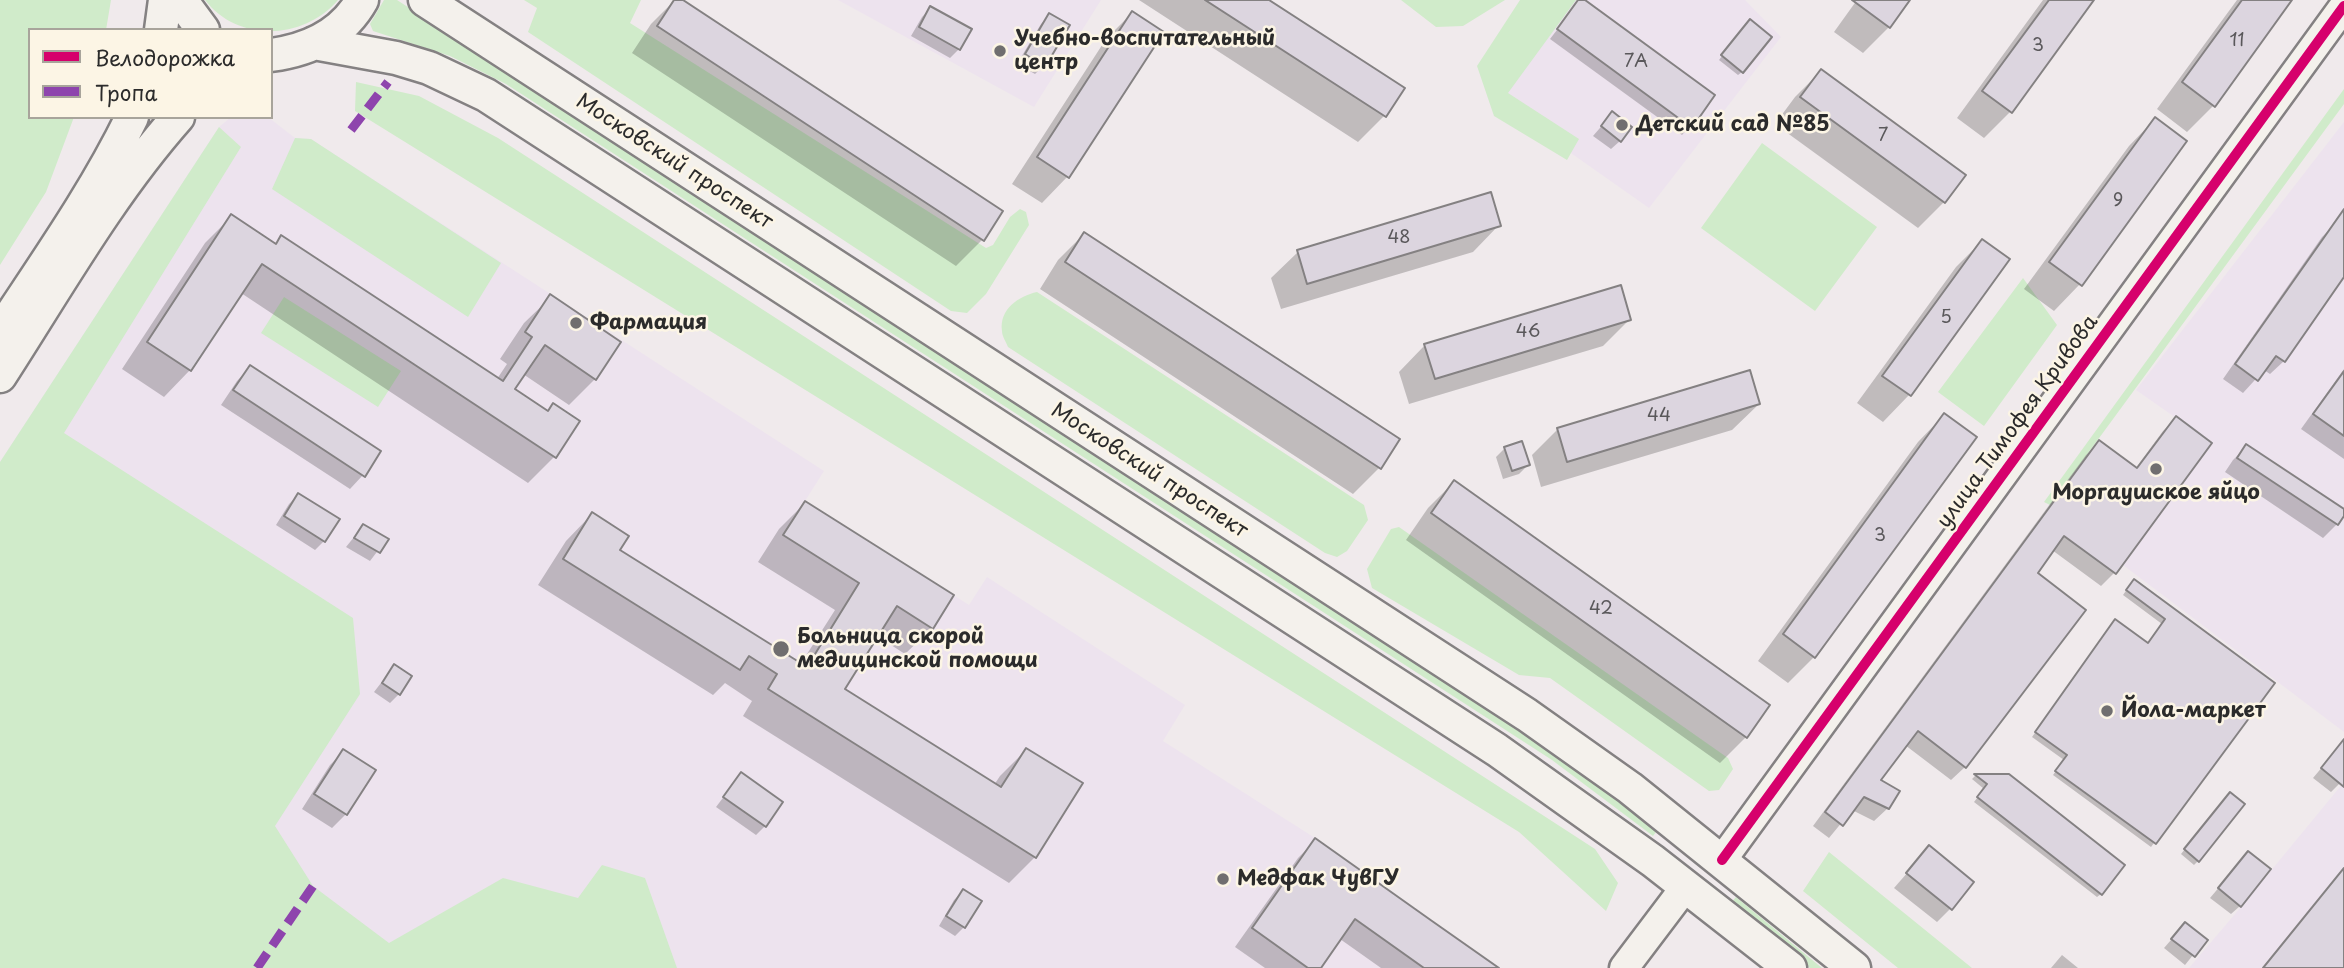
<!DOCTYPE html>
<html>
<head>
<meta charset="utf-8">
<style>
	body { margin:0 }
	#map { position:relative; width:2344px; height:968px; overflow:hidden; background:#f0eaec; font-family:"Playpen Sans",sans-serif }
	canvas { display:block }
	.legend { position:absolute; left:28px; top:28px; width:245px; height:91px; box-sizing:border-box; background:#fcf5e5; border:2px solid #a8a49b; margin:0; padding:9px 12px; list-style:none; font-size:21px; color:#2b2b2b }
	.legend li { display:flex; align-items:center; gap:14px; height:35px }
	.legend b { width:35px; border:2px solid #a8a49b }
</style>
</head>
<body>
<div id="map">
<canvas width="2344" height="968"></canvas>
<ul class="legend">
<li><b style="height:9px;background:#d6006c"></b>Велодорожка</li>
<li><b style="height:9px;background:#8e44ad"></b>Тропа</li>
</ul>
</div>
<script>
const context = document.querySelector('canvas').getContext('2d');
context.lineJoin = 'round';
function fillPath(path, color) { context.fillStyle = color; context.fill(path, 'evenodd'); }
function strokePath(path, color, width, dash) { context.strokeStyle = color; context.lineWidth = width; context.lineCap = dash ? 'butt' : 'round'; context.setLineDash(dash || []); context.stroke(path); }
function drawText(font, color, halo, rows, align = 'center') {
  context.font = font + ' "Playpen Sans",sans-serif'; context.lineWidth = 5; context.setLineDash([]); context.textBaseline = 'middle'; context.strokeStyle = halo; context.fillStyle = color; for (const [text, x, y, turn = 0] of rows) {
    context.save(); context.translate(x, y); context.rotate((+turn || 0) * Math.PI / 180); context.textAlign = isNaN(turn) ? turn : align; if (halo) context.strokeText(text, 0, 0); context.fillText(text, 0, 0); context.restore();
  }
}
const built = new Path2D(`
	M 838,0 L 1101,0 L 1034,107 Z
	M 1553,0 L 1745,0 L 1781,37 L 1649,208 L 1487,94 Z
	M 231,117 L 268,117 L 295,138 L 311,139 L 824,471 L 805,501 L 969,605 L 987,577 L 1185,705 L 1163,741 L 1315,838 L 1499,968 L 371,968 L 0,462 L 219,127 Z
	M 2344,122 L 2344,732 L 2123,565 L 2212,443 L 2136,390 Z
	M 2344,782 L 2344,968 L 2189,968 L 2241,907 Z`);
const green = new Path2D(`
	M 0,0 L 111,0 L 106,30 L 30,30 L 30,117 L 74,117 L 46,192 L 0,265 Z
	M 205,0 L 338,0 C 304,40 238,43 205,0 Z
	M 384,0 L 397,0 L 1556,754 L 1659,828 L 1653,836 L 1552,760 L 506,84 L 450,56 L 373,31 L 370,24 Z
	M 524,0 L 641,0 L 630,23 L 986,248 L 993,245 L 1010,217 L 1020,209 L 1026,212 L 1029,225 L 986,294 L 967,313 L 951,311 L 528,32 L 537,8 Z
	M 1401,0 L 1505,0 L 1463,26 L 1436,27 Z
	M 1520,0 L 1576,0 L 1508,93 L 1579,139 L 1567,160 L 1494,116 L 1477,66 Z
	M 356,82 L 419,96 L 498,138 L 1595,849 L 1618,883 L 1606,911 L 1519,832 L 355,111 Z
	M 2344,89 L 2344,104 L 2050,505 L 2044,502 Z
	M 219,127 L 241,147 L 64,433 L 353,618 L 360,694 L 275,826 L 313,886 L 389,943 L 503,878 L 578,898 L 602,865 L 645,878 L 677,968 L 0,968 L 0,462 Z
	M 295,138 L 311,139 L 501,263 L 468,317 L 272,189 Z
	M 1762,143 L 1877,227 L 1815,311 L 1701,228 Z
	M 2023,278 L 2057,325 L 1984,426 L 1938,392 Z
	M 1037,292 L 1364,505 L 1368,520 L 1347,551 L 1337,557 L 1325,553 L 1008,347 C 1006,342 1002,336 1002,331 C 999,309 1019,296 1037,292 Z
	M 284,297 L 401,371 L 378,407 L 261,333 Z
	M 1399,527 L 1728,758 L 1733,769 L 1719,790 L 1709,791 L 1550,678 L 1519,675 L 1372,588 L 1367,569 L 1391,529 Z
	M 1829,852 L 1972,968 L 1898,968 L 1803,891 Z
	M 1736,897 L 1822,968 L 1810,968 L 1731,903 Z`);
const shadow = new Path2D(`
	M 675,0 L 680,0 L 982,240 L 956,266 L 632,53 L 651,24 Z
	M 1139,0 L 1266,0 L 1402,89 L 1384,116 L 1358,142 Z
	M 1580,0 L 1690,126 L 1682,135 L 1550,39 Z
	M 1857,0 L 1908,0 L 1889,27 L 1863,53 L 1834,32 Z
	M 2043,0 L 2092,0 L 2010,112 L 1984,138 L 1957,118 Z
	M 2237,0 L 2290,0 L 2214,105 L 2187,132 L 2157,109 Z
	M 930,9 L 959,49 L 950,58 L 911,36 L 922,17 Z
	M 1132,13 L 1068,176 L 1042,203 L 1012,184 L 1106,39 Z
	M 1050,15 L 1044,65 L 1035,74 L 1017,64 L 1041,24 Z
	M 1746,25 L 1742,72 L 1738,75 L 1719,60 Z
	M 1821,71 L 1944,202 L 1918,228 L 1775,124 L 1795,97 Z
	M 1612,114 L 1620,141 L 1611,149 L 1593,136 Z
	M 2155,119 L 2080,284 L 2054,311 L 2024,289 L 2129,146 Z
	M 231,217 L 274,245 L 282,237 L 497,379 L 507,364 L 500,359 L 524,323 L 551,297 L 595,379 L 569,405 L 523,374 L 513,390 L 547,412 L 578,422 L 554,457 L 528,483 L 241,293 L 190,370 L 164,397 L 122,369 L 205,243 Z
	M 2336,223 L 2344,229 L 2344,274 L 2284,361 L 2270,374 L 2264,370 L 2243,393 L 2223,379 L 2322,237 Z
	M 1499,225 L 1473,252 L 1281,309 L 1271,278 L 1298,252 Z
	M 1084,234 L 1398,440 L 1379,468 L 1353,494 L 1040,289 L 1058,260 Z
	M 1982,241 L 2008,260 L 1909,395 L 1883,422 L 1857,403 L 1956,267 Z
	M 1629,320 L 1603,346 L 1409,404 L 1399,372 L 1425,345 Z
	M 250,367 L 363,475 L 350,489 L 221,405 L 237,381 Z
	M 2344,369 L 2344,459 L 2301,429 Z
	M 1759,404 L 1732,430 L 1541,487 L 1532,455 L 1558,429 Z
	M 1944,415 L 1814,657 L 1788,683 L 1758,661 L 1918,442 Z
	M 2176,418 L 2210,443 L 2114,573 L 2101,586 L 2052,550 L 2035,573 L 1965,767 L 1951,780 L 1905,745 L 1878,781 L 1888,808 L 1874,821 L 1852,810 L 1829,838 L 1813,826 L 2086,455 L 2099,442 L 2135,469 L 2163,431 Z
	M 2246,447 L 2344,512 L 2337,524 L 2323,538 L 2225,472 L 2233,460 Z
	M 1505,448 L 1528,465 L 1519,474 L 1503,479 L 1496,457 Z
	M 1454,482 L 1746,737 L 1720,763 L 1406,540 L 1428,508 Z
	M 298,495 L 324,541 L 315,550 L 276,525 L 289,504 Z
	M 805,503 L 932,628 L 905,654 L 877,636 L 842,690 L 994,785 L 1000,776 L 1026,750 L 1035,857 L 1009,883 L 743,716 L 752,701 L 725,683 L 713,695 L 538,585 L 566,541 L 592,514 L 618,551 L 800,665 L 835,610 L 758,562 L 779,529 Z
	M 363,526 L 386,540 L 370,561 L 346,547 Z
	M 2130,585 L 2272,684 L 2151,847 L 2053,775 L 2064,760 L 2032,737 L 2111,626 L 2147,645 L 2162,624 L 2123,595 Z
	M 394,666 L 399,694 L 390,703 L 374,692 Z
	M 2344,741 L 2344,779 L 2331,792 L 2313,778 Z
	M 343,752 L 373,771 L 346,814 L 332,828 L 302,809 L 330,765 Z
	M 741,774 L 765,826 L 756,835 L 716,807 Z
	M 1975,776 L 2008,776 L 2101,894 L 2097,897 L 1974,802 L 1984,789 L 1972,779 Z
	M 2226,798 L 2198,861 L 2194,865 L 2181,854 Z
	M 1316,840 L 1496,968 L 1381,968 L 1340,939 L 1319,968 L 1265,968 L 1235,947 L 1298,858 Z
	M 1929,848 L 1950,909 L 1937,922 L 1894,888 Z
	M 2248,853 L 2240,906 L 2231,914 L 2210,898 Z
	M 963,891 L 964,927 L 955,936 L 939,926 L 954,900 Z
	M 2185,924 L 2205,940 L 2185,965 L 2164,948 Z
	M 2062,955 L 2078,968 L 2051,968 Z`);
const building = new Path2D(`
	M 674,0 L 683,0 L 1003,211 L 984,241 L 657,26 Z
	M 1205,0 L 1269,0 L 1405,88 L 1386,117 Z
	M 1578,0 L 1585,0 L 1715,95 L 1692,128 L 1557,29 Z
	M 1852,0 L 1910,0 L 1890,28 Z
	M 2049,0 L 2094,0 L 2012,113 L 1982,91 Z
	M 2242,0 L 2292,0 L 2215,107 L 2182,82 Z
	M 930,6 L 972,29 L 960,50 L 919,27 Z
	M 1132,11 L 1164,32 L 1069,178 L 1037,157 Z
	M 1049,13 L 1070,25 L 1045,67 L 1025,54 Z
	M 1750,19 L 1772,37 L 1743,73 L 1721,55 Z
	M 1821,69 L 1966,175 L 1945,203 L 1800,97 Z
	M 1612,111 L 1632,127 L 1621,142 L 1601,126 Z
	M 2155,117 L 2187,141 L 2082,286 L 2049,262 Z
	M 1491,192 L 1501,226 L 1307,284 L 1297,250 Z
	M 2344,209 L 2344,277 L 2285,362 L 2276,356 L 2258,381 L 2235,364 Z
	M 231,214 L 276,244 L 281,235 L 503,381 L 532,337 L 525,332 L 550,294 L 621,342 L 596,380 L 545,345 L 515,389 L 548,411 L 553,403 L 580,421 L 556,458 L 262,264 L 191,371 L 147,342 Z
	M 1084,232 L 1400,439 L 1381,469 L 1065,262 Z
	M 1982,239 L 2010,259 L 1911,396 L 1882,376 Z
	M 1621,285 L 1631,320 L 1435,379 L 1424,344 Z
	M 250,365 L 381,451 L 365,477 L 233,390 Z
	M 1750,370 L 1760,404 L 1567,462 L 1557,428 Z
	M 2344,371 L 2344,436 L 2313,414 Z
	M 1944,413 L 1977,437 L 1815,658 L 1783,634 Z
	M 2176,416 L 2212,443 L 2116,574 L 2064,536 L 2038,573 L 2086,610 L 1966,768 L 1918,731 L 1881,780 L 1900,791 L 1889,809 L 1864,797 L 1843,826 L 1825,812 L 2099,440 L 2137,468 Z
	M 1522,441 L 1530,465 L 1512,471 L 1504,447 Z
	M 2246,444 L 2344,509 L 2344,516 L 2338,525 L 2237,458 Z
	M 1454,480 L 1770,705 L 1747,738 L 1431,513 Z
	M 298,493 L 340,519 L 325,542 L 284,516 Z
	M 805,501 L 954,595 L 933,629 L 897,606 L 845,689 L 1001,787 L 1026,748 L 1083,783 L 1036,858 L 768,689 L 777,674 L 749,656 L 740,670 L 563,559 L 592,512 L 629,536 L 620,550 L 807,667 L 859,583 L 783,535 Z
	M 363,524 L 389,539 L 380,553 L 354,538 Z
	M 2134,579 L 2275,683 L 2156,844 L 2055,771 L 2067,755 L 2035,732 L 2115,619 L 2148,643 L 2165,619 L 2126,590 Z
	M 394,664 L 412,676 L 400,695 L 382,683 Z
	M 2344,739 L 2344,787 L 2321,768 Z
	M 343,749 L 376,770 L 347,815 L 314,794 Z
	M 741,772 L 783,802 L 766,827 L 723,797 Z
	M 1974,774 L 2009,774 L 2125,865 L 2102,895 L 1977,797 L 1987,784 Z
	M 2230,792 L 2245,804 L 2199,862 L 2184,849 Z
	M 1315,838 L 1432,921 L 1499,968 L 1424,968 L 1355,919 L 1321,968 L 1308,968 L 1252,928 Z
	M 1929,845 L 1974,882 L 1952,910 L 1906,873 Z
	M 2248,851 L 2271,869 L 2241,907 L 2218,888 Z
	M 2344,868 L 2344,968 L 2263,968 Z
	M 963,889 L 982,901 L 965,928 L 946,916 Z
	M 2185,922 L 2208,940 L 2195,957 L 2171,939 Z`);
const secondary = new Path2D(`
	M 1722,860 L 2344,6
	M 1624,968 L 1686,886`);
const primary = new Path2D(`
	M 181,0 L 203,30
	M 425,0 L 1527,715 L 1630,788 L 1854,968
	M 161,30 L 165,0
	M 314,43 L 396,58 L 429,68 L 486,95 L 1497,750 L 1653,861 L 1790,968
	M 271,55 C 309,50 343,34 362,0
	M 0,332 C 46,262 95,193 132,117
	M 0,376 C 57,288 109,195 178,117`);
const quiet = new Path2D(`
	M 351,130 L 388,82
	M 257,968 L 313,886`);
const cycleway = new Path2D(`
	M 1722,860 L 2344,6`);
const markers = [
	[1000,51,7,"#706e6f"],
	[1622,125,7,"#706e6f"],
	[576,323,7,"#706e6f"],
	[2156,469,7,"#706e6f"],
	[781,649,9,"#706e6f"],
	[2107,711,7,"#706e6f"],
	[1223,879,7,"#706e6f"]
];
const numberNames = [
	["11",2237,41],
	["3",2038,46],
	["7А",1636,62],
	["7",1883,136],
	["9",2118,201],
	["48",1399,238],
	["5",1946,318],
	["46",1528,332],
	["44",1659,416],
	["3",1880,536],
	["42",1601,609]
];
const poiNames = [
	["Учебно-воспитательный",1014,39],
	["центр",1014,63],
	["Детский сад №85",1636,125],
	["Фармация",590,323],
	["Моргаушское яйцо",2156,493,"center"],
	["Больница скорой",797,637],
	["медицинской помощи",797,661],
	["Йола-маркет",2121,711],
	["Медфак ЧувГУ",1237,879]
];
const streetNames = [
	["Московский проспект",674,162,33],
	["улица Тимофея Кривова",2018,422,-54],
	["Московский проспект",1149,471,33]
];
fillPath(built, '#ede3ee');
fillPath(green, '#d0ebca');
fillPath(shadow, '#0003');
fillPath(building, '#dcd5df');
strokePath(building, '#848182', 2);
strokePath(secondary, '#848182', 33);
strokePath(primary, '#848182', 37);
strokePath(secondary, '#f4f1ec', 28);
strokePath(primary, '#f4f1ec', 32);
strokePath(quiet, '#8e44ad', 9, [18, 9]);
strokePath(cycleway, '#d6006c', 10);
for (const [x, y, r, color] of markers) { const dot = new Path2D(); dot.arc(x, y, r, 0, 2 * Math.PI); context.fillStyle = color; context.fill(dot); strokePath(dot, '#fcf5e5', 2.5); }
drawText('18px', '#5a585b', null, numberNames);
drawText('bold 21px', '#2b2b2b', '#fcf5e5', poiNames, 'left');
drawText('21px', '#2b2b2b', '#fcf5e5', streetNames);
</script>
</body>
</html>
